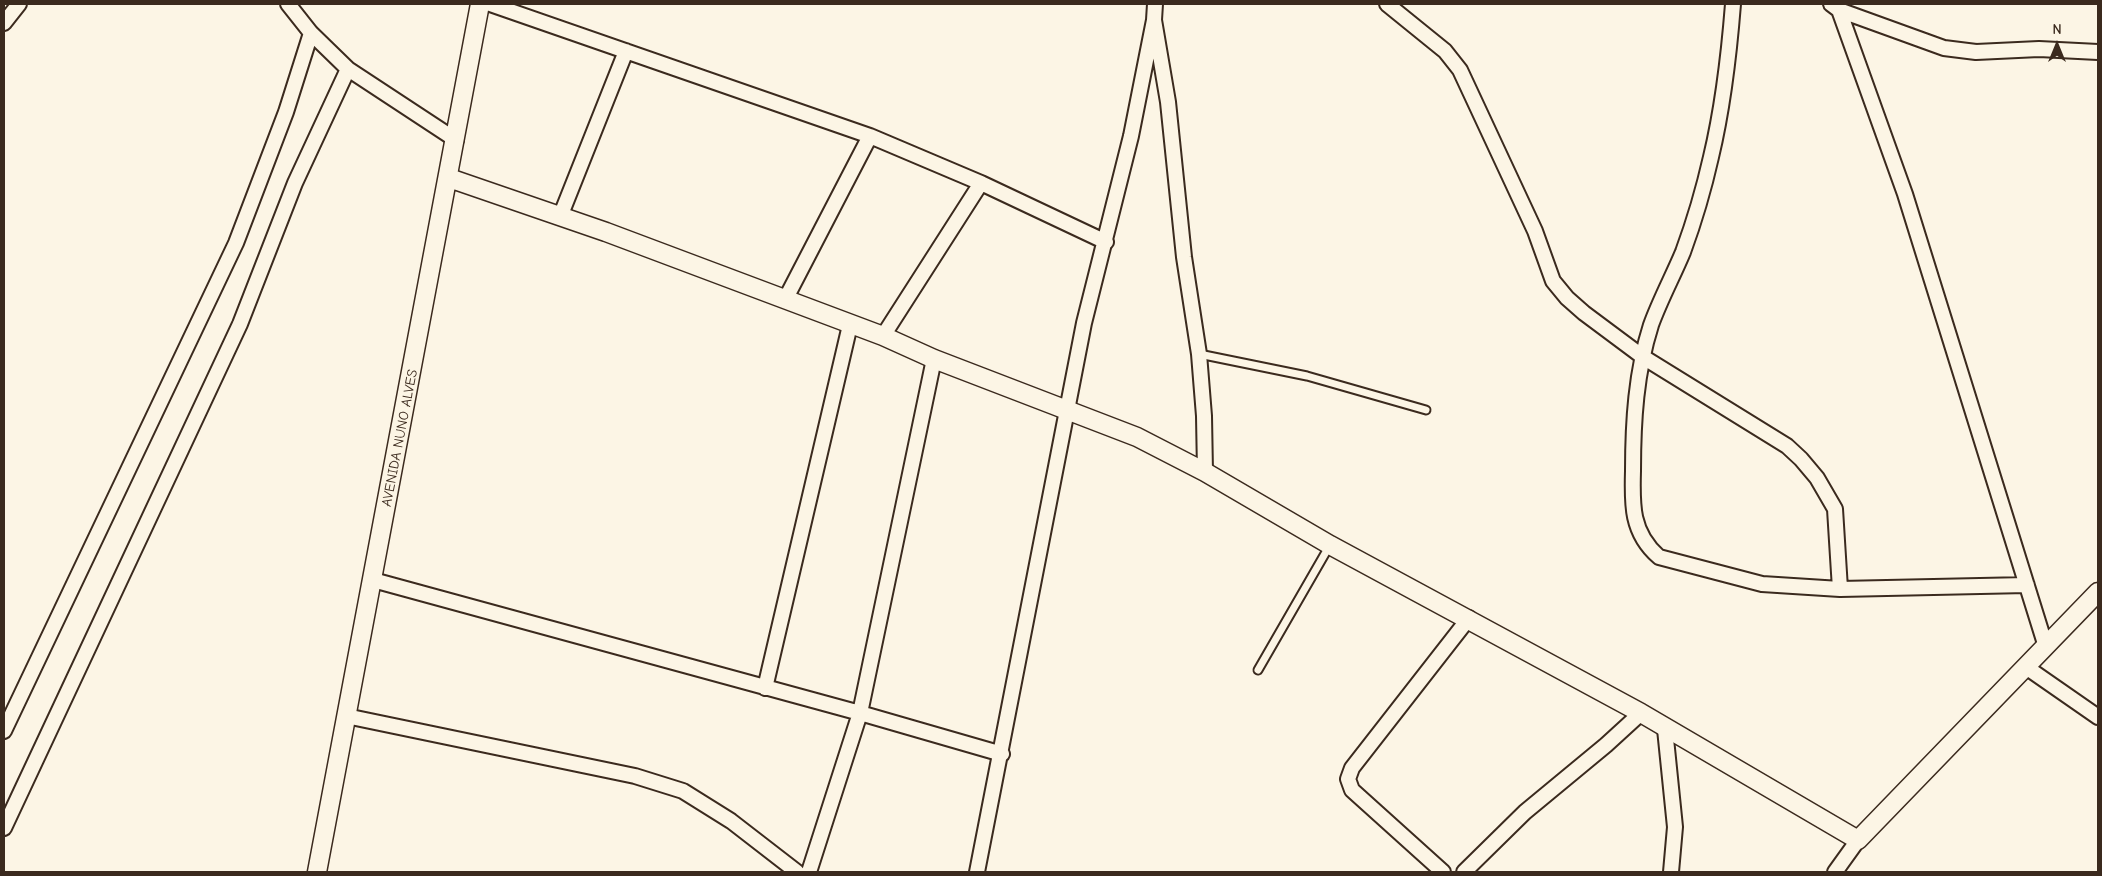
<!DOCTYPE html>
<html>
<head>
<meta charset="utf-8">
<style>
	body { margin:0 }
	#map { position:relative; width:2102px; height:876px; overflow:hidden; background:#fcf5e5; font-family:"Comic Neue",sans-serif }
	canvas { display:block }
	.frame { position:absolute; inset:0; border:5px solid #3b2a1e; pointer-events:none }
	.north { position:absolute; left:2032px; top:20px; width:50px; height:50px; -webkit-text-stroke:4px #fcf5e5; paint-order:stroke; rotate:0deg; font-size:14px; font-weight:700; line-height:20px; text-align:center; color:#3b2a1e }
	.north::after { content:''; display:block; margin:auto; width:18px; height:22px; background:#3b2a1e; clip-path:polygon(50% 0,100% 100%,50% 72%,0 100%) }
</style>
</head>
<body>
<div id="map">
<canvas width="2102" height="876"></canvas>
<div class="frame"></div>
<div class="north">N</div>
</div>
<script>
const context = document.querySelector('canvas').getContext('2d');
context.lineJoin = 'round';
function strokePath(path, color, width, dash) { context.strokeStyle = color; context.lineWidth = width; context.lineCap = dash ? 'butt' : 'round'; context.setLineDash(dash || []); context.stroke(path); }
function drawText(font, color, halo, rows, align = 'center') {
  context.font = font + ' "Comic Neue",sans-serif'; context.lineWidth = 4.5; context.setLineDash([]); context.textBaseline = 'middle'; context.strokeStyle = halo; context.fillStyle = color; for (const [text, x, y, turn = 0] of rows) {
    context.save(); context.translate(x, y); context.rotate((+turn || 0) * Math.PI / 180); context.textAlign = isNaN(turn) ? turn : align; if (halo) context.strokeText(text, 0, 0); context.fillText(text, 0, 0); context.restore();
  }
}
const service = new Path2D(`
	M 1199,354 L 1307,376 L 1426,410
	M 1258,670 L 1330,545`);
const minor = new Path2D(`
	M 288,4 L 311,33 L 348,69 L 456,140
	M 490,4 L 870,136 L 981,183 L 1106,242
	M 1155,4 L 1154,20 L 1168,102 L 1184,257 L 1199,354 L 1204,416 L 1205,472
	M 1387,4 L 1445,51 L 1460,70 L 1535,231 L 1553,281 L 1567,298 L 1584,313 L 1643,357 L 1787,446 L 1801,459 L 1817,478 L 1835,509 L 1840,589
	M 1733,4 C 1729,55 1723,107 1711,157 C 1704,188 1694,222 1683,252 C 1673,276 1660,300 1651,325 C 1636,372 1633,421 1633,471 C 1632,504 1631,533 1659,557 L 1762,584 L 1840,589 L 2027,585
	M 1831,4 L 1839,10 L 1944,48 L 1976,52 L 2039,49 L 2098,52
	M 1839,10 L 1905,194 L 2046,647
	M 4,23 L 19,4
	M 560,217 L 626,51
	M 785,300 L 870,136
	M 883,336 L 981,183
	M 373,580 L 860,713 L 1002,754
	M 2026,667 L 2098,717
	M 765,688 L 850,325
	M 346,716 L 635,776 L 683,791 L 731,821 L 797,872
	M 1665,729 L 1675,827 L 1671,872
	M 4,731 L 236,243 L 286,112 L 311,33
	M 4,828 L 240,324 L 295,183 L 348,69
	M 809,872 L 860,713 L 934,359
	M 977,872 L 1084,323 L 1131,136 L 1154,20
	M 1443,872 L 1352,790 L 1348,779 L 1352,768 L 1469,618
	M 1464,872 L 1525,812 L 1606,745 L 1641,713
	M 1835,872 L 1858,840`);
const tertiary = new Path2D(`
	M 449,178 L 606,232 L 883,336 L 934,359 L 1137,437 L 1205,472 L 1330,545 L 1641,713 L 1858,840 L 2098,592
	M 317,872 L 480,4`);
const streetNames = [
	["AVENIDA NUNO ALVES",400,438,-79]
];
strokePath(service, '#3b2a1e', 11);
strokePath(minor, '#3b2a1e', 18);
strokePath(tertiary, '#3b2a1e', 21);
strokePath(service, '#fcf5e5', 7);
strokePath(minor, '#fcf5e5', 14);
strokePath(tertiary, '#fcf5e5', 18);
drawText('14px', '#3b2a1e', '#fcf5e5', streetNames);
</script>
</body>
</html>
